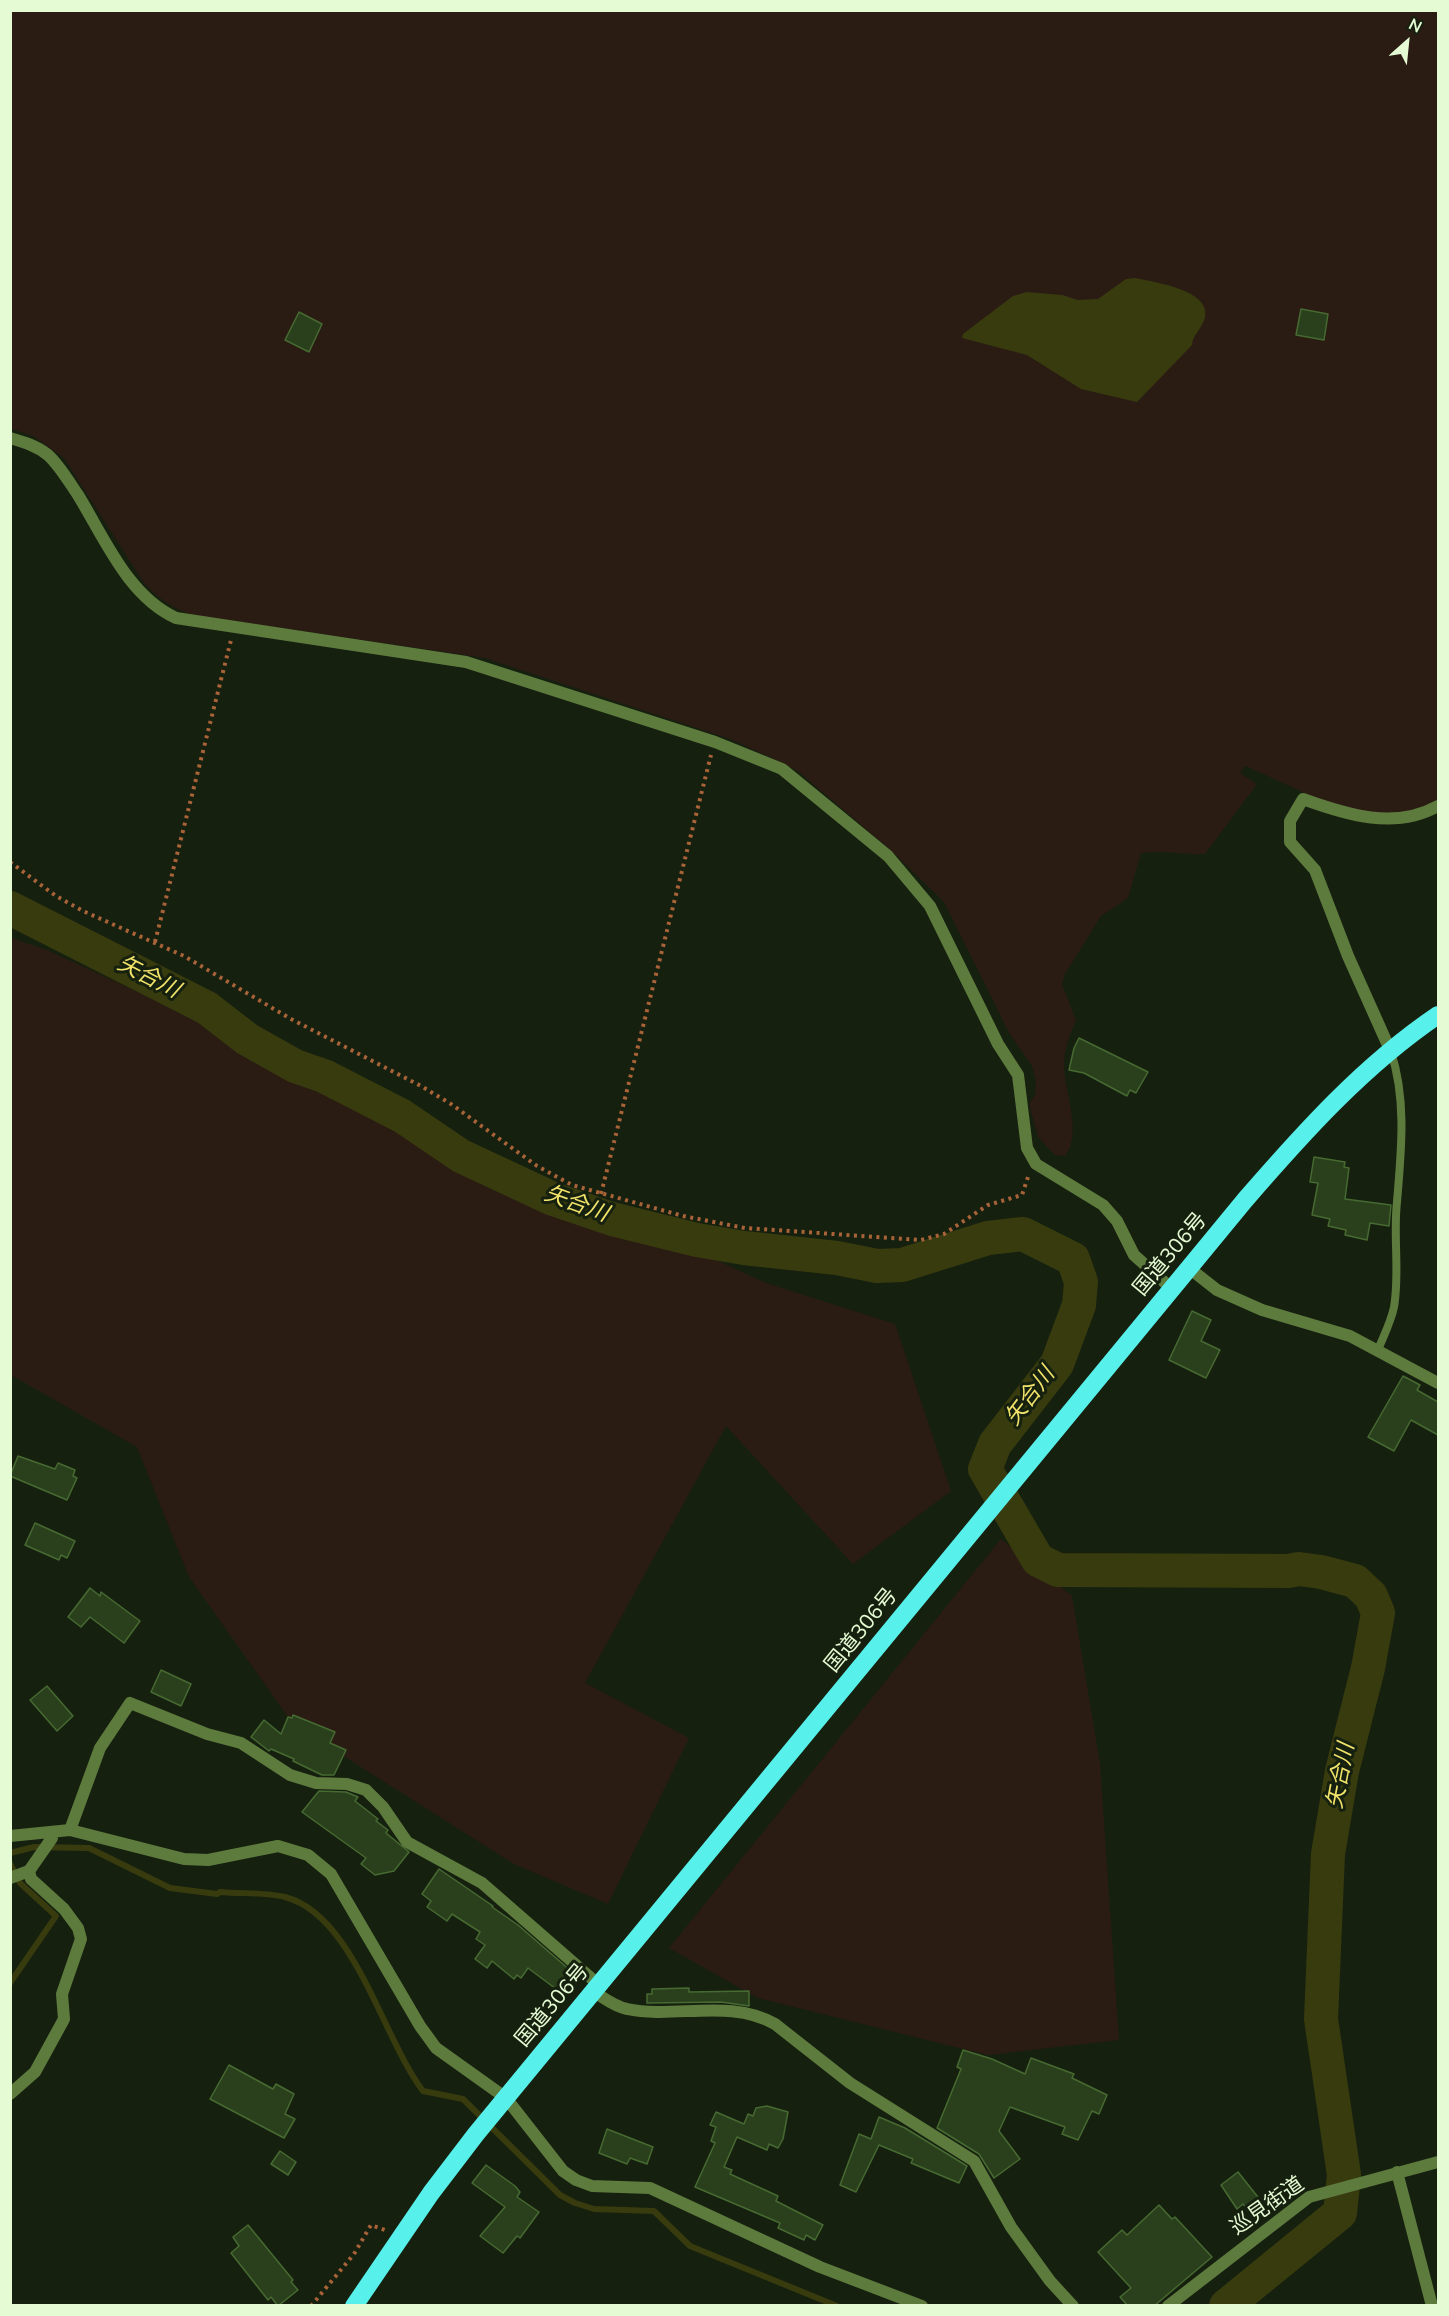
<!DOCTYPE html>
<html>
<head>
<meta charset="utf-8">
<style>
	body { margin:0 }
	#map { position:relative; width:1449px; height:2316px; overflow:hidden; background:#16200f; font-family:"Nunito Sans",sans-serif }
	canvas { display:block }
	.frame { position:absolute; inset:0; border:12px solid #e5fbd3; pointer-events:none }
	.north { position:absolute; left:1377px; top:12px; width:60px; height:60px; -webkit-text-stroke:4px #16200f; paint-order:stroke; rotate:27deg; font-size:16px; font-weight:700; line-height:24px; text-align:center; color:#e5fbd3 }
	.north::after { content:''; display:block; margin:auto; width:21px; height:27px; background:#e5fbd3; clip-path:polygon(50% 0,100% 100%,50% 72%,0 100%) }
</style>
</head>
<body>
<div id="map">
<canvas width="1449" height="2316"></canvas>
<div class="frame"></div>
<div class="north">N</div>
</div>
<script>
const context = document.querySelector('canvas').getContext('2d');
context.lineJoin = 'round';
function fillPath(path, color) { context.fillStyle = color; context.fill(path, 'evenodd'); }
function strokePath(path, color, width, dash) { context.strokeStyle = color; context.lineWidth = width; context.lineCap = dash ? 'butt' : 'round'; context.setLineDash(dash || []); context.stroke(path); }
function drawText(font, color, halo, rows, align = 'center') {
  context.font = font + ' "Nunito Sans","Noto Sans JP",sans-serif'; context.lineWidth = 6; context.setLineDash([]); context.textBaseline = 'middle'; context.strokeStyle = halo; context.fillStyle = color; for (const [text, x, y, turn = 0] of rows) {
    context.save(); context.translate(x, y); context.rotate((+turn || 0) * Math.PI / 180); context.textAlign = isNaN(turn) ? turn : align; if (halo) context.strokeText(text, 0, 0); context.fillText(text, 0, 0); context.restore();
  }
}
const green = new Path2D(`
	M 10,11 L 1438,11 L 1438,803 C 1374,837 1304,790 1245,766 L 1240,773 L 1257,784 L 1205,854 C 1183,855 1163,850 1141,853 L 1128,898 L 1101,916 L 1065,974 L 1062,984 L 1076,1021 C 1069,1035 1064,1050 1064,1065 C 1064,1092 1083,1134 1065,1156 L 1055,1155 L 1038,1137 L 1029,1104 L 1035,1095 L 1036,1080 L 1032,1066 L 1009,1033 L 944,902 L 894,853 L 799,772 L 783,763 L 730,739 L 485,658 L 193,615 C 171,608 157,598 142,580 L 64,458 L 33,436 L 11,429 Z
	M 11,938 L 47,950 L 766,1283 L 895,1324 L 951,1491 L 853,1564 L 726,1426 L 585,1683 L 689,1738 L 608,1904 L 514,1864 L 293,1724 L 189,1577 L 137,1447 L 11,1375 Z
	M 1001,1539 L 1072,1596 L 1100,1764 L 1119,2040 L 988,2055 L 758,1998 L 669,1948 Z`);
const water = new Path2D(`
	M 1135,278 C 1154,282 1211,290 1205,317 C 1203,328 1192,335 1192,345 L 1137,402 L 1081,389 L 1027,355 L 962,338 L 963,334 L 1013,296 L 1027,292 L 1062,295 L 1078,300 L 1098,299 L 1126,279 Z`);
const stream = new Path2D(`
	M 10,1853 L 34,1847 L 89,1848 L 170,1888 L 217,1894 L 220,1892 C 241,1894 265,1892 285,1897 C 354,1915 382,2037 423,2091 L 463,2099 L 560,2195 L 575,2203 L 594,2209 L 654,2211 L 690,2246 L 837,2306
	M 10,1863 L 20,1883 L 56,1916 L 10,1983`);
const river = new Path2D(`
	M 10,908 L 207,1008 L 247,1039 L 295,1066 L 324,1076 L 402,1116 L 461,1156 L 553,1199 L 612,1219 L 697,1240 L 744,1248 L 837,1258 L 877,1266 L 902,1265 L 988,1238 L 1023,1234 L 1073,1259 L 1081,1282 L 1079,1305 L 1057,1364 L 995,1444 L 985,1469 L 1038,1560 L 1058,1570 L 1288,1571 L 1299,1569 L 1321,1572 L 1355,1581 L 1371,1596 L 1378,1613 L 1368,1668 L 1342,1771 L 1328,1854 L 1321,2019 L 1344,2175 L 1340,2213 L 1226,2306`);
const building = new Path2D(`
	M 1301,309 L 1328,314 L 1324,340 L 1296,335 Z
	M 299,312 L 322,324 L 309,352 L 285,340 Z
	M 1079,1038 L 1148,1072 L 1136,1093 L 1130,1090 L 1127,1096 L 1084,1073 L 1069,1070 L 1074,1048 Z
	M 1314,1157 L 1345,1162 L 1344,1167 L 1349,1168 L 1345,1199 L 1391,1205 L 1389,1226 L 1370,1223 L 1367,1240 L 1345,1235 L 1346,1230 L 1328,1226 L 1330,1219 L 1312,1215 L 1318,1183 L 1310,1182 Z
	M 1192,1311 L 1211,1320 L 1201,1341 L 1220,1350 L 1206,1378 L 1169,1360 Z
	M 1403,1376 L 1420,1385 L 1417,1390 L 1438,1402 L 1438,1435 L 1411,1420 L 1394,1451 L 1368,1437 Z
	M 18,1456 L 55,1469 L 58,1463 L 75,1470 L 73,1476 L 77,1478 L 67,1500 L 10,1476 Z
	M 35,1523 L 75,1541 L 67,1558 L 61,1555 L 59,1560 L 25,1545 Z
	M 90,1588 L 100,1596 L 101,1592 L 140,1621 L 124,1643 L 90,1617 L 81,1627 L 68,1617 Z
	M 161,1670 L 191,1684 L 181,1706 L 151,1692 Z
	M 47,1686 L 73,1716 L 57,1731 L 30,1700 Z
	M 293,1715 L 335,1732 L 330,1743 L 346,1750 L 334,1775 L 322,1775 L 293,1761 L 294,1759 L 271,1749 L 269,1751 L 251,1737 L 264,1720 L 281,1734 L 288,1717 L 292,1718 Z
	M 319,1791 L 346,1792 L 358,1797 L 355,1801 L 378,1819 L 376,1821 L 388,1830 L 386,1833 L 409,1852 L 394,1871 L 375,1875 L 361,1864 L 366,1858 L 302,1812 Z
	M 439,1869 L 493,1906 L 492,1907 L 518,1925 L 571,1971 L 556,1989 L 528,1968 L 521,1978 L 517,1975 L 514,1979 L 492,1961 L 487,1968 L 475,1959 L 485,1945 L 476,1939 L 480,1932 L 452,1914 L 447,1921 L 427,1907 L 431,1901 L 422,1894 Z
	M 689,1988 L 689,1992 L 749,1991 L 749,2006 L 721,2002 L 647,2003 L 647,1994 L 652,1994 L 652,1989 Z
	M 963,2050 L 992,2059 L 1025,2074 L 1031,2058 L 1074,2074 L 1072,2078 L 1107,2095 L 1099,2114 L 1092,2111 L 1078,2140 L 1062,2134 L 1065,2127 L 1010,2107 L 999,2131 L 1020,2159 L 994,2178 L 979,2154 L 937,2128 L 961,2069 L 957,2067 Z
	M 229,2065 L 273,2089 L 276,2084 L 294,2094 L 285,2114 L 295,2119 L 284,2138 L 210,2099 Z
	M 767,2106 L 788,2112 L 783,2139 L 778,2148 L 769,2144 L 767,2150 L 737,2137 L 724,2167 L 732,2170 L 730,2174 L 778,2196 L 776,2201 L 823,2225 L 815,2240 L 806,2235 L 804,2240 L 778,2228 L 780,2223 L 695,2187 L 715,2143 L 711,2141 L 716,2127 L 710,2125 L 716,2112 L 744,2124 L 748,2114 L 753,2116 L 756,2108 Z
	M 879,2117 L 905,2128 L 967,2166 L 959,2183 L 911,2163 L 913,2159 L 879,2145 L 856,2192 L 840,2185 L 859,2134 L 871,2139 Z
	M 607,2129 L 653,2147 L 647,2164 L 630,2158 L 627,2164 L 599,2153 Z
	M 280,2151 L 296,2162 L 288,2175 L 271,2164 Z
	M 486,2165 L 515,2186 L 520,2192 L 517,2197 L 539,2212 L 520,2238 L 517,2236 L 503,2253 L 480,2236 L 505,2207 L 472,2183 Z
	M 1238,2172 L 1269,2211 L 1257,2221 L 1243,2204 L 1237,2209 L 1221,2185 Z
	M 1159,2205 L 1172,2219 L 1175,2217 L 1212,2257 L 1154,2306 L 1128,2306 L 1120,2297 L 1131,2288 L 1098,2252 L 1122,2230 L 1127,2235 Z
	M 248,2225 L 293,2280 L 291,2282 L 298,2290 L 278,2306 L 271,2297 L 268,2300 L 231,2253 L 239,2246 L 233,2237 Z`);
const path = new Path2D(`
	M 10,862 L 56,896 L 83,911 L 184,956 L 291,1019 L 421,1086 L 451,1104 L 537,1166 L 572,1185 L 683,1216 L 745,1228 L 921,1240 L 944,1234 L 988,1205 L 1022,1195 L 1028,1177
	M 155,942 L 231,640
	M 601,1194 L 711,755
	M 311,2306 L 354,2254 L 371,2225 L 385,2230`);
const lane = new Path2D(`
	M 1378,1350 C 1383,1337 1391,1322 1394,1307 C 1400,1272 1393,1237 1397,1202 C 1401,1153 1407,1100 1391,1052`);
const street = new Path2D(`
	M 10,438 C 24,442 37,446 48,455 C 60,466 69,482 78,495 C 105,539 128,596 176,618 L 466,662 L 715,742 L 782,769 L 888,856 L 930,906 L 998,1044 L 1018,1075 L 1027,1148 L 1036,1164 L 1103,1205 L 1117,1221 L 1134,1255 L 1172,1289
	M 1391,1052 L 1348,956 L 1315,870 L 1290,842 L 1290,821 L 1303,799 C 1347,815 1395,830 1438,806
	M 1189,1268 L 1217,1290 L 1262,1310 L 1350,1336 L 1438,1383
	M 70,1830 L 100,1748 L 130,1703 L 207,1734 L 241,1743 L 290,1775 L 316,1783 L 347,1784 L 366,1790 L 383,1807 L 407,1842 L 482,1883 L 599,1985
	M 10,1836 L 70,1830 L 184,1859 L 208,1860 L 278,1846 L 308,1855 L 331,1874 L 420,2026 L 436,2048 L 506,2098 L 563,2171 L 576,2180 L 592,2186 L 650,2188 L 820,2267 L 922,2306
	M 10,1878 L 29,1871 L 52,1838 L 52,1832
	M 594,1992 C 604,1998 615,2007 627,2009 C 675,2019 730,1998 775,2024 L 850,2083 L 974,2161 L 1011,2227 L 1050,2281 L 1073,2306
	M 10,2094 L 35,2072 L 64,2019 L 62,1994 L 81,1939 L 78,1928 L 64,1909 L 31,1879 L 29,1871
	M 1397,2172 L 1432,2306
	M 1168,2306 L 1309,2197 L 1438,2162`);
const highway = new Path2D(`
	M 354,2306 L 431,2193 L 476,2134 L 1245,1200 C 1303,1133 1364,1065 1438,1015`);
const streetNames = [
	["国道306号",1171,1255,-50],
	["国道306号",862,1631,-51],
	["国道306号",553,2006,-50],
	["巡見街道",1268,2207,-35]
];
const waterNames = [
	["矢合川",148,978,27],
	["矢合川",576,1205,20],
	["矢合川",1031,1397,-53],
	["矢合川",1342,1776,-79]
];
fillPath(green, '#2a1c13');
fillPath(water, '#383b0e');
strokePath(stream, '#383b0e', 6);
strokePath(river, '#383b0e', 34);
fillPath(building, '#2a401d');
strokePath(building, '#466a31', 1.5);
strokePath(path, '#a96339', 4, [3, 4.5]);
strokePath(lane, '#5e7b3e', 8);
strokePath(street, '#5e7b3e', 12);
strokePath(highway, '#58f0ea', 18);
drawText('21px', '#e5fbd3', '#16200f', streetNames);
drawText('italic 22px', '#f2e46a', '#16200f', waterNames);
</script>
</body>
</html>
